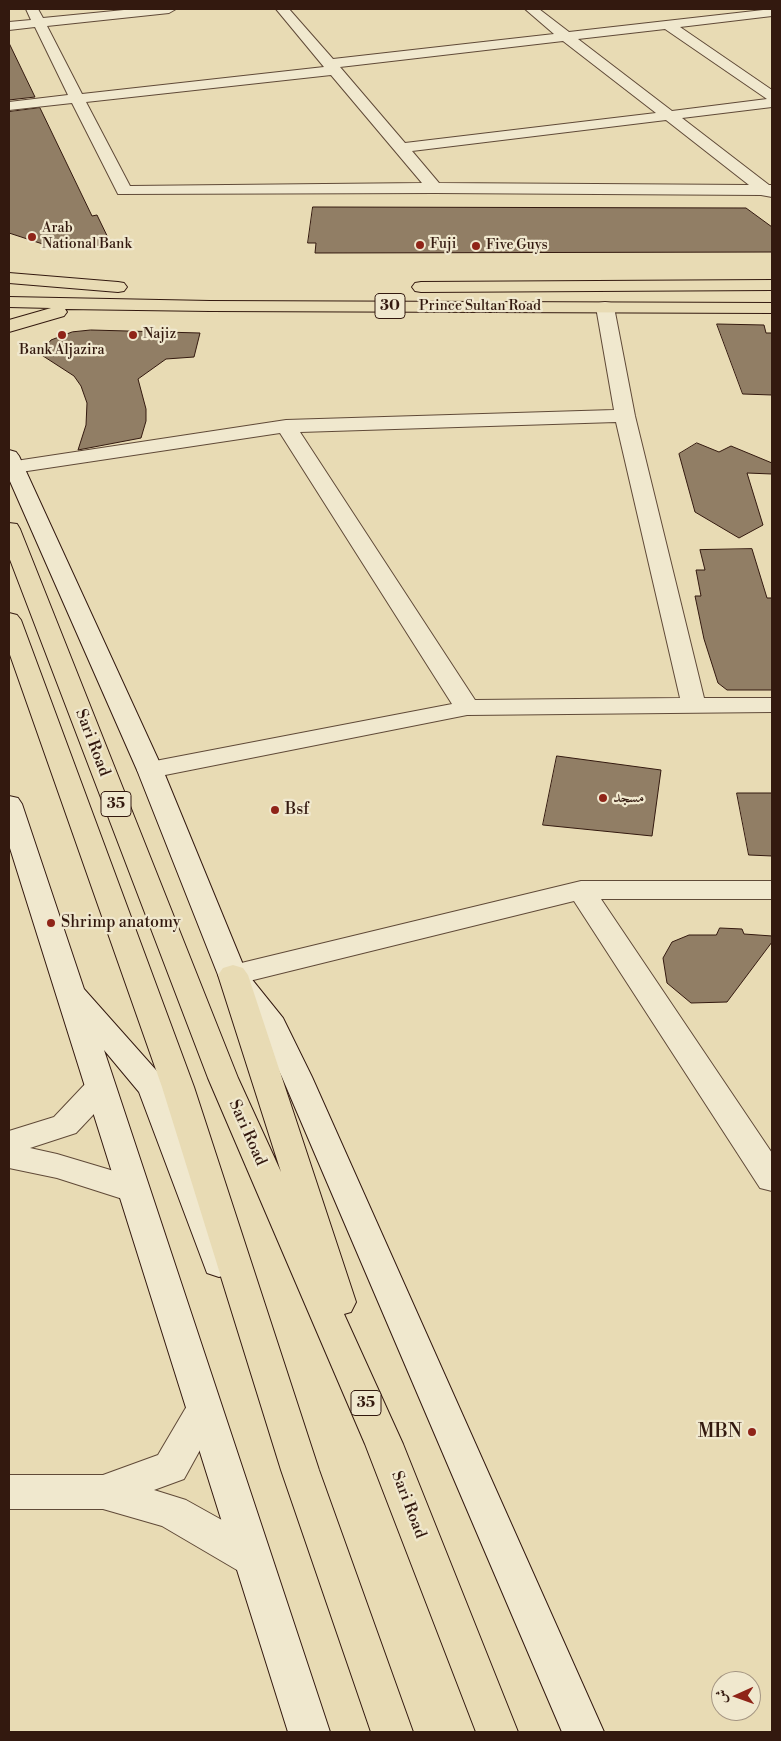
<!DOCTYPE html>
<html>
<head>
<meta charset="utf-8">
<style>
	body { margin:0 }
	#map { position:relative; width:781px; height:1741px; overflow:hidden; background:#e8dbb4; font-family:"Libre Bodoni",Amiri,serif }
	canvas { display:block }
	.frame { position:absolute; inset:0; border:10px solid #33190f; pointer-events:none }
	.north { position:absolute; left:711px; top:1671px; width:50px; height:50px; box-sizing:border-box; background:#f0e8ce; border:1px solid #a49582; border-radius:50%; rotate:268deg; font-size:14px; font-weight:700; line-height:20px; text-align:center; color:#33190f }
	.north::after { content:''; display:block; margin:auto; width:18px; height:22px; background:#8f2418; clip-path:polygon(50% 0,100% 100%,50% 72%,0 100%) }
</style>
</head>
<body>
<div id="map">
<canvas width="781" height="1741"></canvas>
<div class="frame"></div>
<div class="north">ش</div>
</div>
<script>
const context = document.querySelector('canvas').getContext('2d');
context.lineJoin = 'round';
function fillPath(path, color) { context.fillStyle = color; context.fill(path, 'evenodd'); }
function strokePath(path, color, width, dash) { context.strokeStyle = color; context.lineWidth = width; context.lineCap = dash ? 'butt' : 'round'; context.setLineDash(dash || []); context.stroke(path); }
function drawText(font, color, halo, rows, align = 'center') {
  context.font = font + ' "Libre Bodoni",Amiri,serif'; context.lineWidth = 4.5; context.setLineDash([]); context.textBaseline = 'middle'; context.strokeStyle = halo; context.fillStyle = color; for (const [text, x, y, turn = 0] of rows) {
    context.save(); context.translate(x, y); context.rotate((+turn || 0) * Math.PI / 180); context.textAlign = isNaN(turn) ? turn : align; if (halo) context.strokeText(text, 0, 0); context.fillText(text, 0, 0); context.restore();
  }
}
const building = new Path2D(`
	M 9,43 L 35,97 L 9,100 Z
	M 40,108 L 92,216 L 97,215 L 112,246 L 58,249 L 9,233 L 9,112 Z
	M 313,207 L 746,208 L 772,227 L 772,252 L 315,253 L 316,243 L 308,243 Z
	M 717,324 L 764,325 L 766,333 L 772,333 L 772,395 L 743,394 Z
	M 91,330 L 200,333 L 194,357 L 166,359 L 138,379 L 146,409 L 146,421 L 141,438 L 78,450 L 86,425 L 87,403 L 81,386 L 74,376 L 40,354 L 51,340 L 72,332 Z
	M 697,443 L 719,452 L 731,446 L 772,463 L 772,474 L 747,473 L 763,525 L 739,538 L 695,512 L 679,454 Z
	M 752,549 L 767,598 L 772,598 L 772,690 L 727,690 L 718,683 L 704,639 L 695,596 L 701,596 L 696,570 L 705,570 L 700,550 Z
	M 557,756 L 661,770 L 652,836 L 543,825 Z
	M 737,793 L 772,793 L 772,856 L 749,855 Z
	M 720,928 L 742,929 L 744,934 L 772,936 L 772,942 L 727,1002 L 691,1003 L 667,983 L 663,958 L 672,942 L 689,935 L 716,935 Z`);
const street = new Path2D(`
	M 26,9 L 38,9 L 43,18 L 134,9 L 176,9 L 169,13 L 47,26 L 82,94 L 324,67 L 276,9 L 289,9 L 333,59 L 554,34 L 525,9 L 539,9 L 569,32 L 772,9 L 772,16 L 680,27 L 772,90 L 772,107 L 682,118 L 769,185 L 772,185 L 772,197 L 761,195 L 435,193 L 118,194 L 72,103 L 9,110 L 9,102 L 68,95 L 35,27 L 9,30 L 9,22 L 31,20 ZM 665,29 L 767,99 L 672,111 L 578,39 ZM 563,41 L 656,113 L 405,143 L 340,67 ZM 331,75 L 422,183 L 130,186 L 86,102 ZM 666,120 L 749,185 L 439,183 L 412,151 Z
	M 605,302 L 611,303 L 614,307 L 635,416 L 704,698 L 772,698 L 772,712 L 467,715 L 150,778 L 141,776 L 137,770 L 141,764 L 150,762 L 452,704 L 280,433 L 14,473 L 9,472 L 9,462 L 286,420 L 614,410 L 596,307 L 599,303 ZM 616,422 L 680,698 L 475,700 L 300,432 Z
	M 581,881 L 772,881 L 772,899 L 601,899 L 772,1153 L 772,1191 L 760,1188 L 574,901 L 233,985 L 223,982 L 218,975 L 223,968 L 233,965 Z
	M 99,1078 L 110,1081 L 115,1089 L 110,1097 L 76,1133 L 30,1148 L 57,1154 L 144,1180 L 148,1189 L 144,1198 L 132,1202 L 57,1178 L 9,1168 L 9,1131 L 54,1117 L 88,1081 Z
	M 204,1394 L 217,1399 L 222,1410 L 184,1479 L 154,1490 L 186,1500 L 265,1544 L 270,1557 L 265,1570 L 251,1575 L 237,1570 L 162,1526 L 103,1509 L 9,1509 L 9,1475 L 103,1475 L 158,1455 L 191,1399 Z`);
const secondary = new Path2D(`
	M 9,450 L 16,452 L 19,456 L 163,770 L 246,972 L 283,1018 L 312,1077 L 604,1732 L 562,1732 L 282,1077 L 259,1030 L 218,975 L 137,770 L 9,479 Z
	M 9,796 L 18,798 L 22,804 L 84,989 L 164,1079 L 169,1087 L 236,1263 L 231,1273 L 219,1277 L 207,1273 L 139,1092 L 104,1050 L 330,1732 L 288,1732 L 9,845 Z`);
const primary = new Path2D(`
	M 9,273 L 118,282 L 124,283 L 127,287 L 124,291 L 118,292 L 9,283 Z
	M 772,280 L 772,290 L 421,292 L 415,291 L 412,287 L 415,283 L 421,282 Z
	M 9,297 L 210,301 L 772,303 L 772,313 L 210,311 L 65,309 L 67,312 L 64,316 L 9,332 L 9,320 L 51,308 L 9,307 Z
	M 9,523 L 17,524 L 20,529 L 238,1078 L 281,1172 L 218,975 L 223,968 L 233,965 L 243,968 L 248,975 L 356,1302 L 351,1312 L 344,1314 L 403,1444 L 518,1732 L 476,1732 L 365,1444 L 208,1078 L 9,557 Z
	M 9,613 L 17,615 L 21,620 L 194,1087 L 319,1470 L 413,1732 L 371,1732 L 281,1470 L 162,1087 L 9,652 Z`);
const markers = [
	[32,237,5,"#8f2418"],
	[420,245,5,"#8f2418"],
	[476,246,5,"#8f2418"],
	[62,335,5,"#8f2418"],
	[133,335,5,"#8f2418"],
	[603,798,5,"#8f2418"],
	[275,810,5,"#8f2418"],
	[51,923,5,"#8f2418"],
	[752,1432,5,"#8f2418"]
];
const farPoinames = [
	["Arab",42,229],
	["National Bank",42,245],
	["Fuji",430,245],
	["Five Guys",486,246],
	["Najiz",143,335],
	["Bank Aljazira",62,351,"center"]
];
const farStreetnames = [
	["Prince Sultan Road",480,307]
];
const shields = [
	[390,306,30],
	[116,804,30],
	[366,1403,30]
];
const shieldNames = [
	["30",390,306],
	["35",116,804],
	["35",366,1403]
];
const streetNames = [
	["Sari Road",92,743,69],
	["Sari Road",247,1133,66],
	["Sari Road",408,1505,69]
];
const poiNames = [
	["مسجد",613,798],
	["Bsf",285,810],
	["Shrimp anatomy",61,923]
];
const nearPoinames = [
	["MBN",742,1432]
];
fillPath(building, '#917e65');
strokePath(building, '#33190f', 1);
strokePath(street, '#604a38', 2);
strokePath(secondary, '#33190f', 2);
strokePath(primary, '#33190f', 2);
fillPath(street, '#f0e8ce');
fillPath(secondary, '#f0e8ce');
fillPath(primary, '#e8dbb4');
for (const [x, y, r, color] of markers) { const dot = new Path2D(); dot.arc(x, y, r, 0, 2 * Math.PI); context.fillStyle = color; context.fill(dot); strokePath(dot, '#f0e8ce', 2); }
drawText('14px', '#33190f', '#f0e8ce', farPoinames, 'left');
drawText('14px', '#33190f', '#f0e8ce', farStreetnames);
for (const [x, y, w] of shields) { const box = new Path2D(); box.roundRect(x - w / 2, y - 12.5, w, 25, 4); context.fillStyle = '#f0e8ce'; context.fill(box); strokePath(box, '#33190f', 1); }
drawText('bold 15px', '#33190f', null, shieldNames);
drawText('16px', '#33190f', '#f0e8ce', streetNames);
drawText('16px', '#33190f', '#f0e8ce', poiNames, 'left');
drawText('19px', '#33190f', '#f0e8ce', nearPoinames, 'right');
</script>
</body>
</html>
